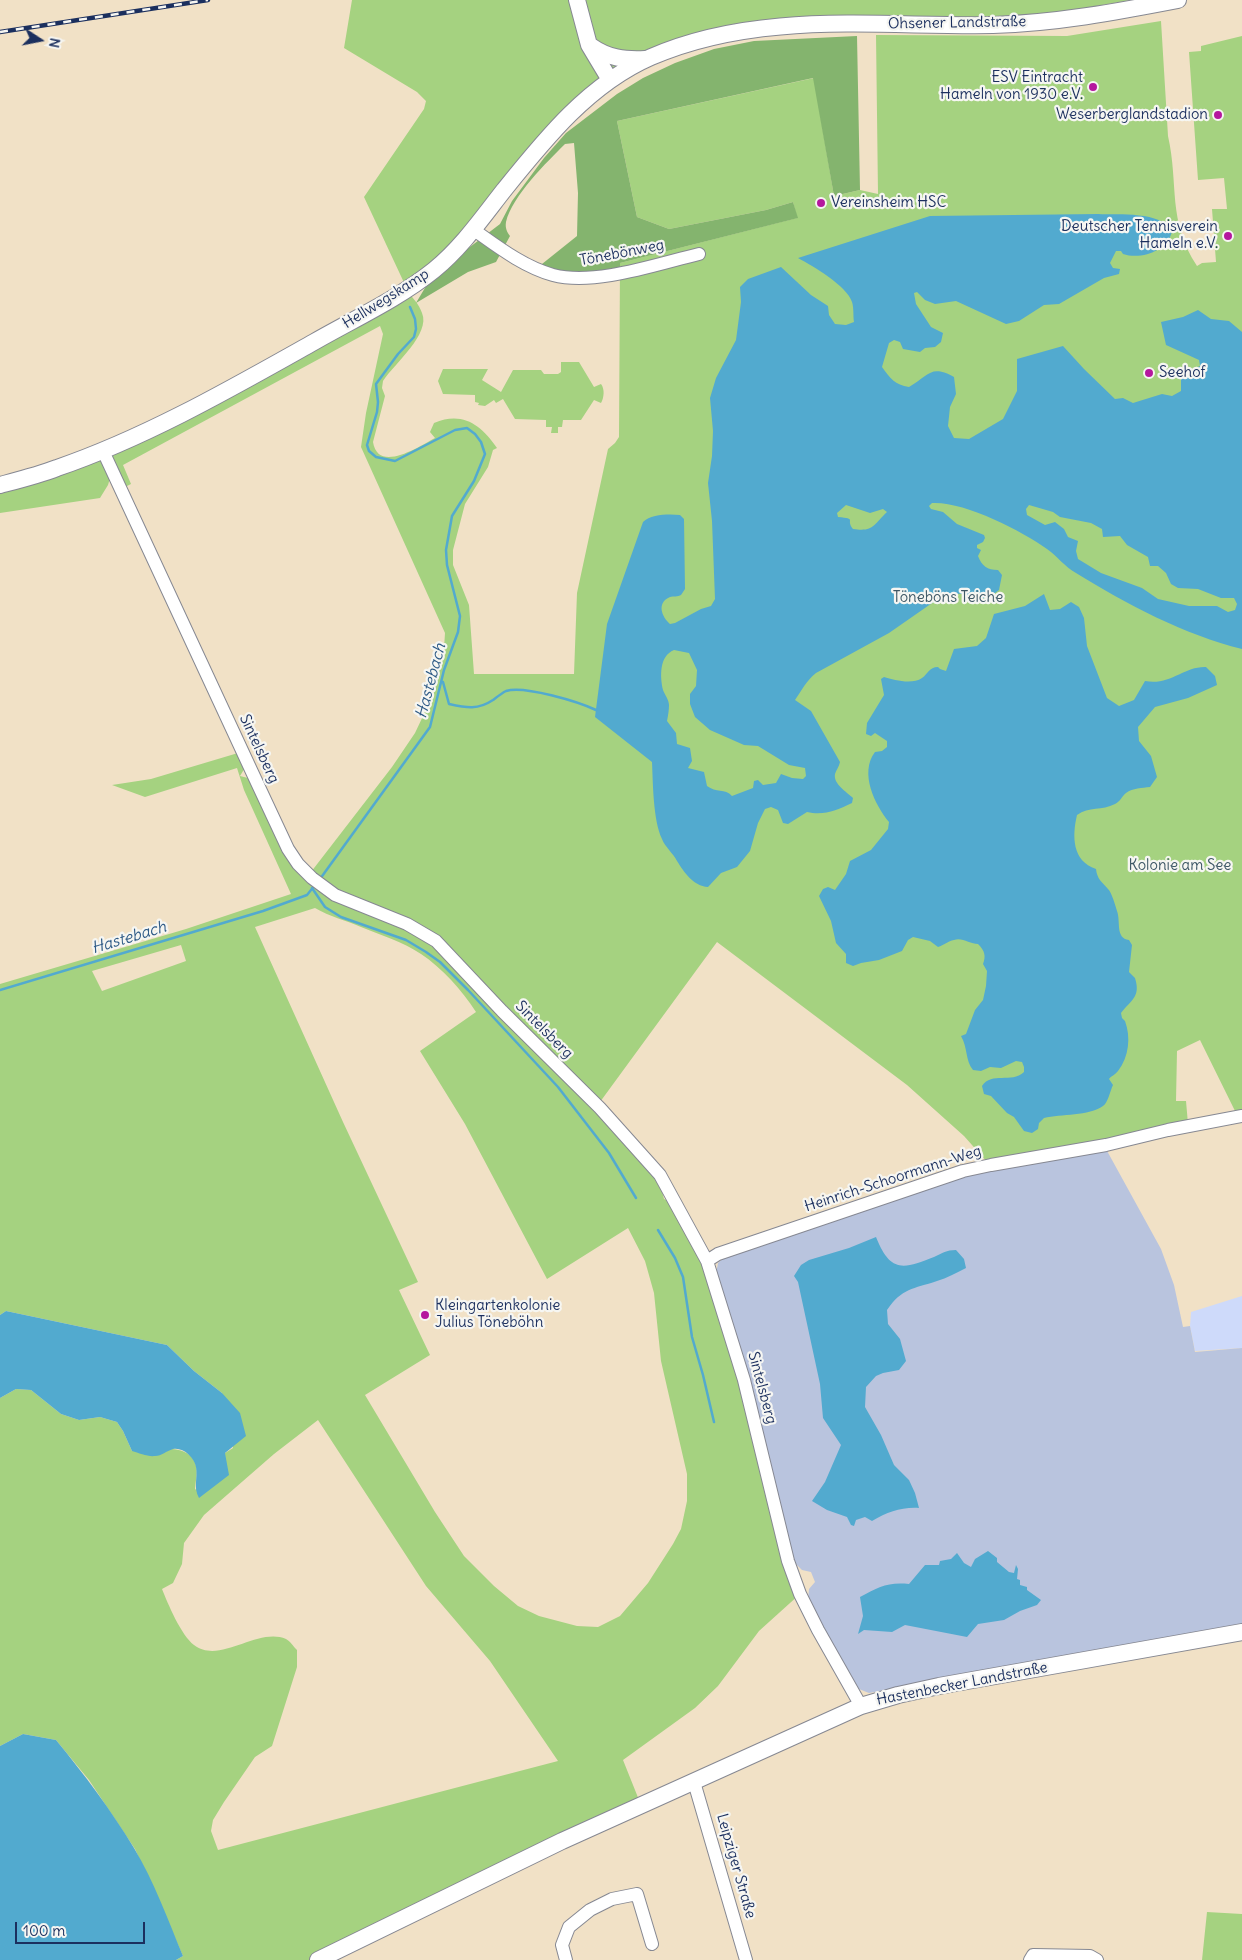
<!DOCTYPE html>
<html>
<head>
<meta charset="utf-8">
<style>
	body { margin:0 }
	#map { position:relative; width:1242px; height:1960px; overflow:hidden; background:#f1e1c6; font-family:Delius,sans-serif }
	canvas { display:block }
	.north { position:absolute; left:15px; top:15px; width:50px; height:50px; -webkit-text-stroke:4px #f6f6f2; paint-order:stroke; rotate:101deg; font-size:14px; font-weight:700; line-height:20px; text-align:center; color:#1b2f5e }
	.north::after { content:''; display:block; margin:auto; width:18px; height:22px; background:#1b2f5e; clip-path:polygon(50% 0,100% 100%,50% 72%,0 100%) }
	.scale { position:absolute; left:15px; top:1922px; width:130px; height:22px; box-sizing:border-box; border:2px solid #1b2f5e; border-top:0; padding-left:6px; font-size:15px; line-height:18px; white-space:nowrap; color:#1b2f5e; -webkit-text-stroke:4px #f6f6f2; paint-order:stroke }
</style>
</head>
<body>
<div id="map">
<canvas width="1242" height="1960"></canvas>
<div class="north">N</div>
<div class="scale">100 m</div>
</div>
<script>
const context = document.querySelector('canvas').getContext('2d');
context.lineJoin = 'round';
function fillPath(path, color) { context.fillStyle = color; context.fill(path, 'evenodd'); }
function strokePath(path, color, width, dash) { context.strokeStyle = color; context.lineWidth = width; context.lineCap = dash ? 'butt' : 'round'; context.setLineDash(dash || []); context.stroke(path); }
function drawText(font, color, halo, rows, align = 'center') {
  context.font = font + ' Delius,sans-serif'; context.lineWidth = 4.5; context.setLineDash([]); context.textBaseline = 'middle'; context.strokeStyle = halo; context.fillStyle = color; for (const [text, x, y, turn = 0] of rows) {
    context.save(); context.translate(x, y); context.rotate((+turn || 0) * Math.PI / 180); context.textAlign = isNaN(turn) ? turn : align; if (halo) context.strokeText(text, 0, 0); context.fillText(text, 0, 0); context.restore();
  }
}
const built = new Path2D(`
	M 1242,1296 L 1242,1348 L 1195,1351 L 1190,1326 L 1191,1312 Z`);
const industrial = new Path2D(`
	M 1106,1149 L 1161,1249 L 1174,1285 L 1183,1327 L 1190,1326 L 1195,1352 L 1242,1348 L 1242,1626 L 869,1693 L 859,1689 L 808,1600 L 809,1589 L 815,1582 L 811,1572 L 802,1570 L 795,1563 L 753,1395 L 716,1274 L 718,1263 L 724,1257 L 962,1175 Z`);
const green = new Path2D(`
	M 352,0 L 576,0 L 609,80 L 474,229 L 407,289 L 364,197 L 424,109 L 426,101 L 417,92 L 344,48 Z
	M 577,0 L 1131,0 L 1068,11 L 1068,20 L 749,29 L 610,79 Z
	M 1161,21 L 1168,136 C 1179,185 1167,220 1197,266 L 1202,263 L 1216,262 L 1212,209 L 1227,209 L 1224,178 L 1198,180 L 1189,52 L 1201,51 L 1201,46 L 1242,36 L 1242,1113 L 1237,1115 L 1200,1040 L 1177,1051 L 1176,1101 L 1186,1101 L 1188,1124 L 988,1163 L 964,1136 L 907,1085 L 717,942 L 600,1102 L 451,950 L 342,895 L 311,872 L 392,767 L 415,733 L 424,714 L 444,648 L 445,633 L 361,447 L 366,413 L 383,334 L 380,326 L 123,465 L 131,484 L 125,487 L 111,475 L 108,485 L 100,498 L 0,513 L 0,485 L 103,451 L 406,290 C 412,297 419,304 422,313 C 431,334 394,364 383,381 L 382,388 L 385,396 L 373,442 C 378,474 420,446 435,438 L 430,432 L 434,423 C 463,411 481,425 497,448 L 493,450 L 488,467 L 465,504 L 453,550 L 453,565 L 469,605 L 474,674 L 574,674 L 577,593 L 608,449 L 615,443 L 619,437 L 620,263 L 797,218 L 793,202 L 766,210 L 669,229 L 637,217 L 617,121 L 814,78 L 834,196 L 860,190 L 878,194 L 876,35 L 1067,36 Z
	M 561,362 L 579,362 L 594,387 L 601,384 C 605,389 604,398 601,403 L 594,400 L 581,420 L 563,420 L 562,427 L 558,427 L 558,433 L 551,433 L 552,427 L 546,427 L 546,420 L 515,419 L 503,399 L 496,403 L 494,400 L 485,406 L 478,405 L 479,403 L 475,402 L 475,395 L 443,394 L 438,381 L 443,369 L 488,369 L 482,380 L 501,392 L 513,370 L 541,370 L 544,374 L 558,374 L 561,372 Z
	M 238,753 L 246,766 L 240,776 L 252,779 L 296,868 L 406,927 L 434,945 L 558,1070 L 660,1183 L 664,1199 L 673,1203 L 704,1265 L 744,1380 L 800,1594 L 759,1631 L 718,1686 L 695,1708 L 623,1760 L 641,1805 L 318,1960 L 176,1960 L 183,1956 L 135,1849 L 89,1780 L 56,1740 L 23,1734 L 0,1746 L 0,1398 L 16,1389 L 31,1390 L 61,1414 L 79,1420 L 100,1417 L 117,1422 L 123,1431 L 132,1451 C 150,1450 191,1441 196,1466 C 198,1473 195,1483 195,1490 L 225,1453 L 233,1448 L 222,1393 L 194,1371 L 167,1345 L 6,1311 L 0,1315 L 0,984 L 186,929 L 291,894 L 244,790 L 237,768 L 145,797 L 112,785 L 151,779 ZM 315,908 C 330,917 345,920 361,927 C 381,935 403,942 421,954 C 442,968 462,990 476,1012 L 420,1051 L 465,1124 L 547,1279 L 628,1228 L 645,1261 L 654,1293 L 661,1361 L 687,1474 L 687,1501 L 681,1529 L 673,1544 L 648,1583 L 620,1616 L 598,1627 L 577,1626 L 539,1616 L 518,1606 L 494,1586 L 464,1556 L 435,1512 L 365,1395 L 430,1355 L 399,1290 L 418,1282 L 343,1122 L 255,927 ZM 181,945 L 186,961 L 102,991 L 92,971 ZM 318,1420 L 426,1586 L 490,1661 L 558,1761 L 218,1850 L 211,1831 L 213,1820 L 224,1802 L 255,1757 L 272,1746 L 297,1667 L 297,1650 C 293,1646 290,1641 286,1639 C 257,1627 220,1665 194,1645 C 181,1635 168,1604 162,1589 L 173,1583 L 182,1564 L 184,1543 L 204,1515 L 274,1454 Z
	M 1207,1912 L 1242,1914 L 1242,1960 L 1202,1960 Z`);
const forest = new Path2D(`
	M 857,36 L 860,190 L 834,196 L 813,78 L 617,121 L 637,217 L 669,229 L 766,210 L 793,202 L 798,218 L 620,263 L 620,273 L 595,277 L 537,268 L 577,236 L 578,193 L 574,143 L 565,144 C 547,162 512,196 506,222 C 505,228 507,232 510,236 L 496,262 L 468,272 L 416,303 L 432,276 L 500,224 L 512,201 L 544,158 L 566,133 L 617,94 L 643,78 L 675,63 L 714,49 L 754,41 Z`);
const water = new Path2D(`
	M 1098,214 C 1119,215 1161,211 1172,231 C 1168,251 1141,260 1123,254 L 1121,251 L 1116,251 L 1110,263 L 1113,268 L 1120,269 L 1119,274 L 1104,278 L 1059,304 L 1044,305 L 1019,321 L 1006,324 L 956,301 L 935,304 L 925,300 L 917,292 L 914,293 L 916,304 L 931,327 L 943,333 L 941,342 L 935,347 L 925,348 L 920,352 L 903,349 L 900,342 L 894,340 L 889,343 L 882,367 C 890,378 895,385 909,387 C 929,376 930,364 954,377 L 956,394 L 950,407 L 948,426 L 954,438 L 969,439 L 1003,419 L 1017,391 L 1017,359 L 1063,346 L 1084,369 L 1115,399 L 1123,398 L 1133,403 L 1162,394 L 1172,396 L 1181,391 L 1181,375 L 1200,366 L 1199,360 L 1166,345 L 1161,322 L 1183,317 L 1198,310 L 1211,319 L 1229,321 L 1242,332 L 1242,649 C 1185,635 1126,604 1076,573 C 1065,567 1057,556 1047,549 C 1021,530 963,501 932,503 L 929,506 L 931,509 L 943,512 L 957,524 L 984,535 L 985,538 L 983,542 L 977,545 L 977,548 L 981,550 L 978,556 C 982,566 987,570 998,570 L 1002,575 L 999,590 C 991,597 980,602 970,597 C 966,595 963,593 958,594 C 950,596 944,600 935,601 L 889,633 L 816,673 C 806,681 802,690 795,700 L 811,711 L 840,762 C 839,767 836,770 835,774 C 833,784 847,792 853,798 L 852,803 C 837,810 824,816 807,812 L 788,824 L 783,823 L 778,810 L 771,807 L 765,809 L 758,823 L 750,851 L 737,867 L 721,873 L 708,887 C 693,886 684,872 677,861 C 673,853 665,847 662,839 C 653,820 653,783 652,762 L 595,717 L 607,624 L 643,522 C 651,514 669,514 680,515 L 684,519 L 685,589 L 681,595 C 678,597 673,596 670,597 C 656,603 662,617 670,624 L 675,623 L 701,609 L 711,606 L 715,599 L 712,521 L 708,483 L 712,456 L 713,431 L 710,398 L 716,378 L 736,340 L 741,302 L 740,287 L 748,279 L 781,267 L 811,295 L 828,306 L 829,315 L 835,324 L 846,325 L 854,322 C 853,316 854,308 852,302 C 847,286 813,266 798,258 L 930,216 ZM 846,505 L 870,513 L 883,509 L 887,512 C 873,525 874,532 853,529 C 845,519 858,519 838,517 L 837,513 ZM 1029,505 L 1053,512 L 1060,517 L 1091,523 L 1102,529 L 1103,537 L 1120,536 L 1127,545 L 1148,557 L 1150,566 L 1158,566 L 1166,573 L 1171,584 L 1178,588 L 1198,589 L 1221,598 L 1234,598 L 1237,604 L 1235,610 L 1228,612 L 1217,606 L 1189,606 L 1158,599 L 1142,588 L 1101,573 L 1078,559 L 1076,551 L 1078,541 L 1068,537 L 1064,529 L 1055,522 L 1045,525 L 1027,515 L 1026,509 ZM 674,650 L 689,653 L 697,670 L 696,686 L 690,694 L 690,704 L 695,717 L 710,730 L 744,745 L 758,746 L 789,765 L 805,768 L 806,776 L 803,779 L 792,778 L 781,774 L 776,783 L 763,785 L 758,780 L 754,781 L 753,788 L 732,796 C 725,788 716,793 707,786 L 704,772 L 688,768 L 692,761 L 690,748 L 677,744 L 676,733 L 667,721 C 668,716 669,710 669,705 C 669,700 665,695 663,690 C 660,677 659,656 674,650 Z
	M 1044,594 L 1050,610 L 1060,609 L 1071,602 L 1079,607 L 1084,618 L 1087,646 L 1107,698 L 1119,706 L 1134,700 L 1145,681 C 1170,686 1184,666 1206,667 L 1215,676 L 1217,685 L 1188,698 L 1155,707 L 1138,727 L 1139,741 L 1151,756 L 1157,777 L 1150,787 C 1142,788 1133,788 1126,793 C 1122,796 1120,802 1115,804 C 1102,811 1089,806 1077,815 C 1072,836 1072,861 1096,869 C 1097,879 1102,882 1108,889 C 1112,893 1115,905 1117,911 C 1121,922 1115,938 1129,940 L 1132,945 L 1129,972 L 1135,978 C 1141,997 1131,1000 1121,1013 L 1122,1018 L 1125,1021 C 1131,1037 1129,1057 1118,1071 C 1115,1075 1111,1076 1109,1079 L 1113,1085 C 1110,1091 1108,1103 1103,1106 C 1089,1116 1061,1114 1044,1118 L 1039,1123 L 1038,1129 L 1032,1133 L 1024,1131 L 1014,1117 L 1007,1113 L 991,1096 L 984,1094 L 982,1086 C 992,1071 1011,1084 1024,1072 L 1024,1067 L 1022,1062 L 1016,1061 L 1001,1068 L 990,1067 L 981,1071 L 973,1070 C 965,1060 968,1048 961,1036 L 966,1034 L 975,1010 L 983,1000 L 986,986 L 987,971 L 983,964 C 986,956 985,951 978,944 C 970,944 962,937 954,940 C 948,941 944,945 938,947 L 930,941 L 913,937 L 908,940 L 902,951 L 879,960 L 861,963 L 853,966 L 846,963 L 846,954 L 836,943 L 831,921 L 819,896 L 823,889 L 828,887 L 835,890 L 846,874 L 850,861 L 871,850 L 888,829 L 889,822 C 875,805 859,773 875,752 L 882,751 L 887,747 L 887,741 L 875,733 L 871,736 L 866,734 L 867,723 L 884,695 L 881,679 L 884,677 C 894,680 912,685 922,678 C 928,674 929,667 938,667 L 940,669 L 946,671 L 954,649 L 977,646 L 986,638 L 994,614 L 1025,606 Z
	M 876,1237 C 890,1272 902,1270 934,1257 C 943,1253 946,1250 956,1250 L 964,1259 L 966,1268 C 956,1273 947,1278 937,1281 C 913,1289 902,1288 887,1310 L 888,1324 L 900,1339 L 906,1361 L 899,1370 L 883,1373 L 876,1376 L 866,1387 L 865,1407 L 881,1435 L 894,1465 L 909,1480 L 915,1493 L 919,1508 C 901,1507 888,1512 872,1521 L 865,1517 L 856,1520 L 854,1526 L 851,1525 L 847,1517 L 827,1510 L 812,1501 L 825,1482 L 841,1445 L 823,1418 L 820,1384 L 798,1282 L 794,1276 L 801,1265 L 809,1260 L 849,1248 Z
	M 6,1311 L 167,1345 L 194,1371 L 222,1393 L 240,1413 L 246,1436 L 225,1453 L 229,1475 L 199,1498 C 193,1487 198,1478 196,1467 C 194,1457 183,1447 173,1449 C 166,1451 162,1456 155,1456 C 148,1457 139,1453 132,1451 L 123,1431 L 117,1422 L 100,1417 L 79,1420 L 61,1414 L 31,1390 L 16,1389 L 0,1398 L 0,1315 Z
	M 988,1551 L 997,1558 L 997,1562 L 1009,1572 L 1014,1573 L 1016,1565 L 1018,1569 L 1017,1579 L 1020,1580 L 1020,1585 L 1027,1587 L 1027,1590 L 1041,1600 L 1037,1605 L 1020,1611 L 1004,1620 L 978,1624 L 967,1637 L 905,1625 L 892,1632 L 864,1630 L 858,1634 L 863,1616 L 860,1597 C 879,1587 887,1582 909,1584 L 925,1565 L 939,1565 L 940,1561 L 951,1559 L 957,1553 L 964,1563 L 971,1567 L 975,1559 Z
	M 23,1734 L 56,1740 C 84,1774 111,1810 134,1848 C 154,1881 168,1920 183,1956 L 176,1960 L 0,1960 L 0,1746 Z`);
const stream = new Path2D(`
	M 443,682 L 449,704 C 467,708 478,710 493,700 C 497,697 502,693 506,691 C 524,685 579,702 596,710
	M 320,879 L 430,727 L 444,670 L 458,632 L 460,616 L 447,565 L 446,550 L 452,516 L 474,481 L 485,454 L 481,442 L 475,434 L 467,428 L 455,430 L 395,461 L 376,457 L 369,451 L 367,445 L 377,412 L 378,402 L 376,384 L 398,354 L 414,337 L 416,329 L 415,319 L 410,307
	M 312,888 L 325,907 L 341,917 L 406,940 L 426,952 L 440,962 L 468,990 L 558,1087 L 609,1153 L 636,1198
	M 0,990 L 263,911 L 307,895 L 315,885
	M 658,1230 L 675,1258 L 683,1277 L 692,1337 L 703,1375 L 714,1422`);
const minor = new Path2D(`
	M 474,230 C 498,247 524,267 553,275 C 595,286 657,264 699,254
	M 103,451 L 252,772 L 288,849 L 298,864 L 312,878 L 335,895 L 407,924 L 436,941 L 502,1011 L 600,1108 L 660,1175 L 707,1261 L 744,1380 L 788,1561 L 800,1594 L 818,1630 L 861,1706
	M 707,1261 L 718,1254 L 963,1171 L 991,1165 L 1106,1145 L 1168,1130 L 1242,1116
	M 694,1782 L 746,1960
	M 566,1960 L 562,1945 L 569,1927 L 590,1910 L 612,1899 L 637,1894 L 652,1944
	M 1030,1960 L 1033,1955 L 1090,1956 L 1097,1960`);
const major = new Path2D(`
	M 577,0 L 589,45 L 610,80
	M 591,46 C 608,58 624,60 645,59
	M 0,485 C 19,480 39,475 57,468 C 147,437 232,388 314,342 C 354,319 398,299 434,270 C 462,247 482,218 504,190 C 545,139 589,84 651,57 C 759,10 879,27 993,25 C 1056,23 1116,12 1178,0
	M 318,1960 L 562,1841 L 861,1706 L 898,1695 L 939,1686 L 1242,1632`);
const rail = new Path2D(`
	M 0,32 L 208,0`);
const markers = [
	[1093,87,5,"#b5179e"],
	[1218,115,5,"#b5179e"],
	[821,203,5,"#b5179e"],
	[1228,236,5,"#b5179e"],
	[1149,373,5,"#b5179e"],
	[425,1315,5,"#b5179e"]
];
const streetNames = [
	["Ohsener Landstraße",957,23,-1],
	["Tönebönweg",622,253,-11],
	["Hellwegskamp",386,299,-32],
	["Sintelsberg",259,749,65],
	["Sintelsberg",544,1030,45],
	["Heinrich-Schoormann-Weg",893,1179,-18],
	["Sintelsberg",762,1388,75],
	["Hastenbecker Landstraße",962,1684,-11],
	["Leipziger Straße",736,1866,74]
];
const poiNames = [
	["ESV Eintracht",1083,78],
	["Hameln von 1930 e.V.",1083,95],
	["Weserberglandstadion",1208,115],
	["Vereinsheim HSC",831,203,"left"],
	["Deutscher Tennisverein",1218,227],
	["Hameln e.V.",1218,244],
	["Seehof",1159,373,"left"],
	["Kleingartenkolonie",435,1306,"left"],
	["Julius Töneböhn",435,1323,"left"]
];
const parkNames = [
	["Töneböns Teiche",948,598],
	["Kolonie am See",1180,866]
];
const waterNames = [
	["Hastebach",431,681,-75],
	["Hastebach",129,938,-17]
];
fillPath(built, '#cedafa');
fillPath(industrial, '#b9c4de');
fillPath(green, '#a5d280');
fillPath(forest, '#84b46e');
fillPath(water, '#52aacf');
strokePath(stream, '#52aacf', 2.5);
strokePath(minor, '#868892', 14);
strokePath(major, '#868892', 18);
strokePath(minor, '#fff', 12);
strokePath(major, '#fff', 16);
strokePath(rail, '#1b2f5e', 4.5);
strokePath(rail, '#f6f6f2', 2.5, [8]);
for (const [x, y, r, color] of markers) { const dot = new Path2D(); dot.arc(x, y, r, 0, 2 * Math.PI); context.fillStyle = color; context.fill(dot); strokePath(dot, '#f6f6f2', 2); }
drawText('15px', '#1b2f5e', '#f6f6f2', streetNames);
drawText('15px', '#1b2f5e', '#f6f6f2', poiNames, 'right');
drawText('15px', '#3e5866', '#f6f6f2', parkNames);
drawText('italic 16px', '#2e5a86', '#f6f6f2', waterNames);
</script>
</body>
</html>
